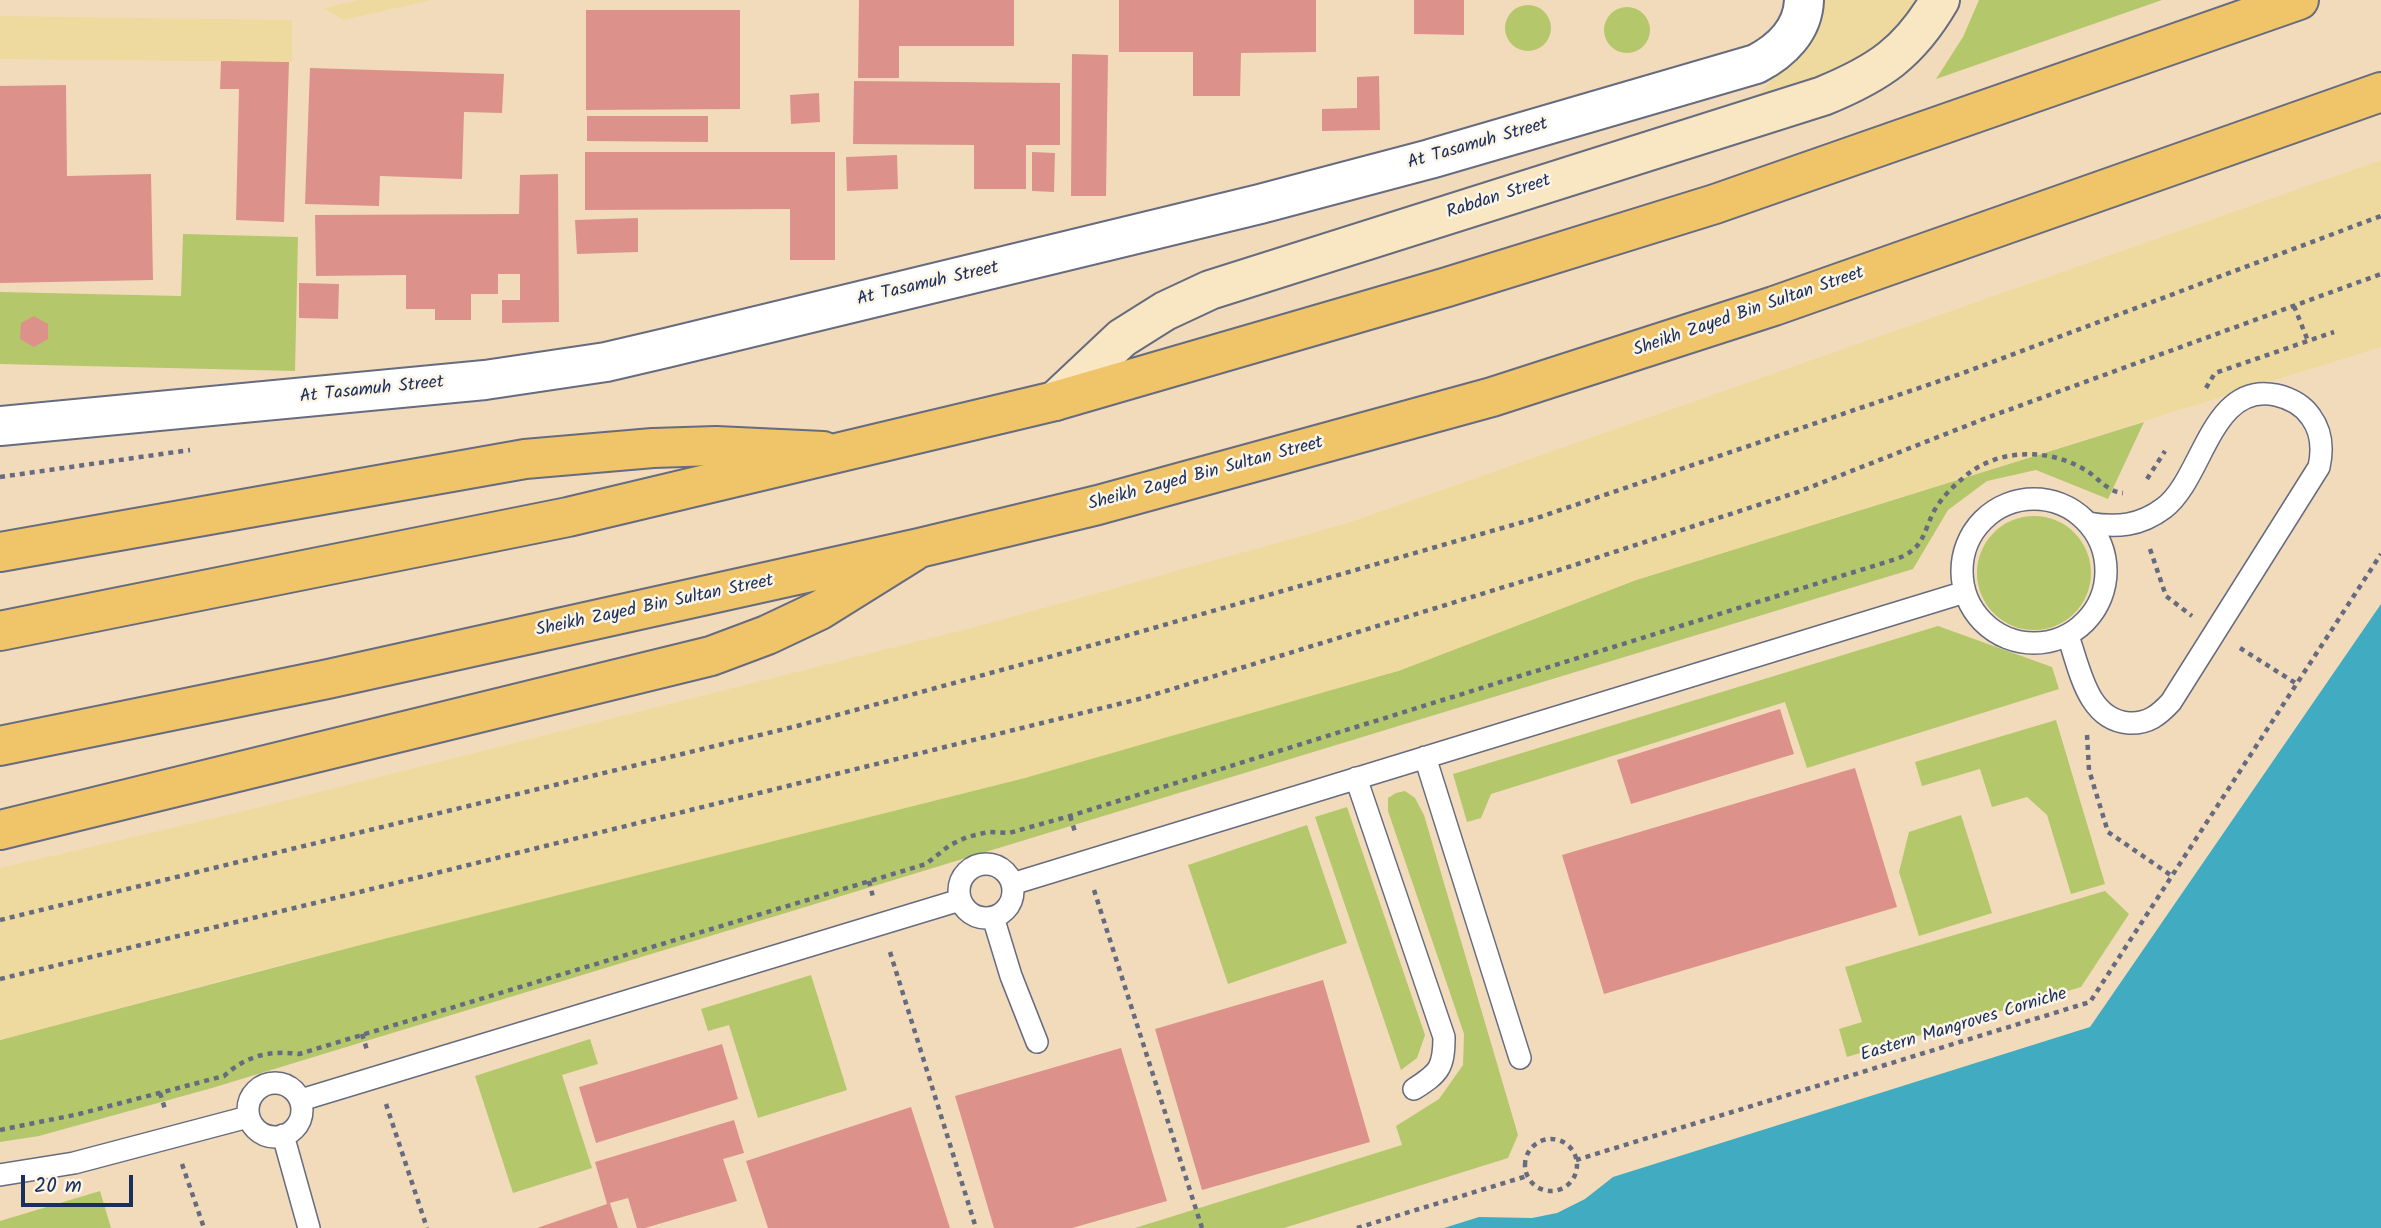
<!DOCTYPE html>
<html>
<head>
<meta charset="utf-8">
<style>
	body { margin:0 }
	#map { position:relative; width:2381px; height:1228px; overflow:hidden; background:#f2dbbb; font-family:Kalam,sans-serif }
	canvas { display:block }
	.scale { position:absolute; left:21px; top:1175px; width:112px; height:32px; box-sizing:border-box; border:4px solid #1b2f5e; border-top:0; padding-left:9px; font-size:21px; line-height:24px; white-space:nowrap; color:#1b2f5e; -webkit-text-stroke:5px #fcf5e5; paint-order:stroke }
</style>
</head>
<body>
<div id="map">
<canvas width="2381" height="1228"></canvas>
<div class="scale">20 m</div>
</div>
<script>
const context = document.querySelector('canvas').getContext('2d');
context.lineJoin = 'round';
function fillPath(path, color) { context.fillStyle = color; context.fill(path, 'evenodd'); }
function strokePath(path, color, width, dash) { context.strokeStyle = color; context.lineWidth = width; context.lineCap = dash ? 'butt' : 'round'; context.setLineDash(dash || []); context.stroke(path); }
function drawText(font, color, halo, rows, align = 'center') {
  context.font = font + ' Kalam,sans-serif'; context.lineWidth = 5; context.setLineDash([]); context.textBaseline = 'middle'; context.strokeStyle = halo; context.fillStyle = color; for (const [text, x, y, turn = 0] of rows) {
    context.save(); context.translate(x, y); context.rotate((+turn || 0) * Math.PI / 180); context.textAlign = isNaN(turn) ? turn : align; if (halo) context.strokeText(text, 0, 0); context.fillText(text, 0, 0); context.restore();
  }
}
const green = new Path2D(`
	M 1979,0 L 2162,0 L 1936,79 L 1963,37 Z
	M1505 28a23 23 0 1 1 46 0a23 23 0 1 1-46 0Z
	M1604 30a23 23 0 1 1 46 0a23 23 0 1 1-46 0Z
	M 183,234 L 298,237 L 295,371 L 0,364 L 0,292 L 181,296 Z
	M 2144,422 L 2108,499 L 2036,470 L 1987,481 L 1948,510 L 1913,569 L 212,1088 L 39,1136 L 0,1142 L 0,1040 L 1398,671 L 1636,580 Z
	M1977 573a57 57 0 1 1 114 0a57 57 0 1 1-114 0Z
	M 1938,626 L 2052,667 L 2059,689 L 1807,768 L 1785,702 L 1491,794 L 1481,818 L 1467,822 L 1453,774 Z
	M 2056,720 L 2105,884 L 2071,894 L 2047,815 L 2027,797 L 1992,807 L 1980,769 L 1922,786 L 1915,762 Z
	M 1405,791 L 1415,798 L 1424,815 L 1518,1135 L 1508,1158 L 1284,1228 L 1135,1228 L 1402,1145 L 1396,1126 L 1439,1099 L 1463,1065 L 1464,1034 L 1388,811 L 1388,798 L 1396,793 Z
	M 1347,807 L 1425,1035 L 1417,1058 L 1401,1070 L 1315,817 Z
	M 1961,815 L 1992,913 L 1919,936 L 1899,872 L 1909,832 Z
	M 1307,825 L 1347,943 L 1228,984 L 1188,865 Z
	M 2105,891 L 2129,914 L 2081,987 L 1847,1057 L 1839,1029 L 1862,1022 L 1845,967 Z
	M 811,975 L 847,1090 L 758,1118 L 729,1025 L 708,1031 L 701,1009 Z
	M 590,1039 L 598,1064 L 562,1075 L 592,1168 L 513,1193 L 475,1076 Z
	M 100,1191 L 111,1228 L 0,1228 L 0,1221 Z`);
const sand = new Path2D(`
	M 359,0 L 432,0 L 343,20 L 324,8 Z
	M 1824,0 L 1935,0 L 1884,66 L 1730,127 L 1823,22 Z
	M 0,16 L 292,20 L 292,62 L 0,59 Z
	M 2381,160 L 2381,347 L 1636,580 L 1398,671 L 1025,778 L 276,966 L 0,1040 L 0,868 L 236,813 L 979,626 L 1348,523 Z`);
const water = new Path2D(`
	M 2381,604 L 2381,1228 L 1444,1228 L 1479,1217 L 1532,1218 L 1557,1213 L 1585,1199 L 1613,1177 L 2090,1027 Z`);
const building = new Path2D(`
	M 859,0 L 1014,0 L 1014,46 L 899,46 L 899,78 L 858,78 Z
	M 1119,0 L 1316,0 L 1316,52 L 1241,53 L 1240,96 L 1193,96 L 1193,52 L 1119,52 Z
	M 1414,0 L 1464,0 L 1464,35 L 1414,34 Z
	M 586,10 L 740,10 L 740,109 L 586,110 Z
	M 1072,54 L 1108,55 L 1106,196 L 1071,196 Z
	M 221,61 L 289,62 L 284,222 L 236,220 L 239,89 L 220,89 Z
	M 310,68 L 504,74 L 502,113 L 464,112 L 462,179 L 380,176 L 379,206 L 305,204 Z
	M 1379,76 L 1380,130 L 1322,131 L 1322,109 L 1357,108 L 1357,77 Z
	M 854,81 L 1060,83 L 1060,145 L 1026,145 L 1026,189 L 974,189 L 974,145 L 853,144 Z
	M 66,85 L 67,176 L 151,174 L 153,280 L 0,283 L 0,86 Z
	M 819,93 L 820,122 L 791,124 L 790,95 Z
	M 587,116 L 708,116 L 708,142 L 587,141 Z
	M 585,152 L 835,152 L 835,260 L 790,260 L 790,209 L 585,210 Z
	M 1032,152 L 1055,153 L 1054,192 L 1032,191 Z
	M 897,155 L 898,189 L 847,191 L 846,157 Z
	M 558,174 L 559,322 L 502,323 L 502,300 L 520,300 L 520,274 L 498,274 L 498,294 L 471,294 L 471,320 L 435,320 L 435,309 L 406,309 L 406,275 L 316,276 L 315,215 L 519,214 L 520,175 Z
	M 638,218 L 638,252 L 577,254 L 575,220 Z
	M 299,283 L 339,284 L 338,319 L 299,318 Z
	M 34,316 L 48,324 L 48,339 L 34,347 L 20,339 L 21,323 Z
	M 1780,709 L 1794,754 L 1631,804 L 1617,760 Z
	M 1855,768 L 1897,907 L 1604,994 L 1562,855 Z
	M 1323,980 L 1370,1142 L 1202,1190 L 1155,1029 Z
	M 722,1044 L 738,1099 L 596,1143 L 579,1087 Z
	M 1121,1048 L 1167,1201 L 1072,1228 L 994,1228 L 955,1096 Z
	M 911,1107 L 950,1228 L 768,1228 L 746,1161 Z
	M 734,1120 L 744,1153 L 723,1159 L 737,1201 L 645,1228 L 637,1228 L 628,1198 L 610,1203 L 618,1228 L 537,1228 L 607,1204 L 595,1162 Z`);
const path = new Path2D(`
	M 2294,306 L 2308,341
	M 2206,388 L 2215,373 L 2334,332
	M 0,477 L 190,450
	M 2147,479 L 2165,451
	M 2150,549 L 2166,596 L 2192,616
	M 2240,648 L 2297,684
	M 2087,735 L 2089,770 L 2108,832 L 2172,876
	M 1070,816 L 1076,835
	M 869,881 L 873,897
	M 1094,890 L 1202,1228
	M 0,920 L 797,726 L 1122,637 L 1537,518 L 1963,373 L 2381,216
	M 890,952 L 976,1228
	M 0,979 L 315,903 L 1143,698 L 1553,572 L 1798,492 L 1989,417 L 2381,274
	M 362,1034 L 367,1050
	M 160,1093 L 165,1109
	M 386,1104 L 427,1228
	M 0,1130 L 79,1114 L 224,1076 C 246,1056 269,1050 299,1054 L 926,864 L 950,845 L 967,837 L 988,832 L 1009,833 L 1070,816 L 1896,559 C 1924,549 1922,535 1934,511 C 1941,499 1951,488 1962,479 C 1995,448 2049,447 2087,471 C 2098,478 2108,492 2123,493
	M1525 1165a26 26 0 1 1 52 0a26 26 0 1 1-52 0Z
	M 1576,1160 L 2090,1002 L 2381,554
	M 182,1164 L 204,1228
	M 1357,1228 L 1527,1176`);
const lane = new Path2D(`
	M1962 571a72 72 0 1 1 144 0a72 72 0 1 1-144 0Z
	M 2068,636 C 2080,669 2087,720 2129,723 C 2148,724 2159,715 2171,702 L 2319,467 C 2323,449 2322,432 2311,417 C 2303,405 2289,398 2276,395 C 2211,381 2203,479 2164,508 C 2140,526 2117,528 2088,523
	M 1425,757 L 1520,1058
	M 1356,778 L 1444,1037 C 1444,1068 1439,1073 1414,1089
	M959 891a27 27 0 1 1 54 0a27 27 0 1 1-54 0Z
	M 1012,884 L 1965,592
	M 993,917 L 1011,976 L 1037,1042
	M248 1110a27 27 0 1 1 54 0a27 27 0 1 1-54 0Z
	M 301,1100 L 960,900
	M 283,1135 L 309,1228
	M 0,1175 L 74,1163 L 248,1117`);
const street = new Path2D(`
	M 0,426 L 485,380 L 606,362 L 666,348 L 1260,204 L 1430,159 L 1756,64 C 1781,51 1803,30 1804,0`);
const secondary = new Path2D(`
	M 1055,401 L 1122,338 L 1165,311 L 1210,290 L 1823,96 C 1879,73 1909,53 1940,0`);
const primary = new Path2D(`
	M 0,552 L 525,459 L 653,448 L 716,446 L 823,451
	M 0,830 L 711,656 L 767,635 L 820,610 L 913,552`);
const highway = new Path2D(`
	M 0,631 L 568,517 L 1055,401 L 1444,288 L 1715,204 L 2299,0
	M 0,746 L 328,679 L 919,548 L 1098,505 L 1492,397 L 1774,306 L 2381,92`);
const streetNames = [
	["At Tasamuh Street",1478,145,-16],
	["Rabdan Street",1499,198,-18],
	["At Tasamuh Street",928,285,-13],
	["Sheikh Zayed Bin Sultan Street",1749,313,-19],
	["At Tasamuh Street",372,391,-6],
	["Sheikh Zayed Bin Sultan Street",1206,475,-15],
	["Sheikh Zayed Bin Sultan Street",655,607,-12],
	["Eastern Mangroves Corniche",1964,1026,-17]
];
fillPath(green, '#b4c76b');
fillPath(sand, '#eeda9e');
fillPath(water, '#41abc1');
fillPath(building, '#dc928b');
strokePath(lane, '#666b7f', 24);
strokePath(street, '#666b7f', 42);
strokePath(secondary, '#666b7f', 42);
strokePath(primary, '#666b7f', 42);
strokePath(highway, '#666b7f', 42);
strokePath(path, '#666b7f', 4.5, [5, 5]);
strokePath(lane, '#fff', 21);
strokePath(street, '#fff', 38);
strokePath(secondary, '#f9e7c3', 38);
strokePath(primary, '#f0c469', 38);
strokePath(highway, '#f0c469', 38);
drawText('18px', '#1b2f5e', '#fcf5e5', streetNames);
</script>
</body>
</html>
